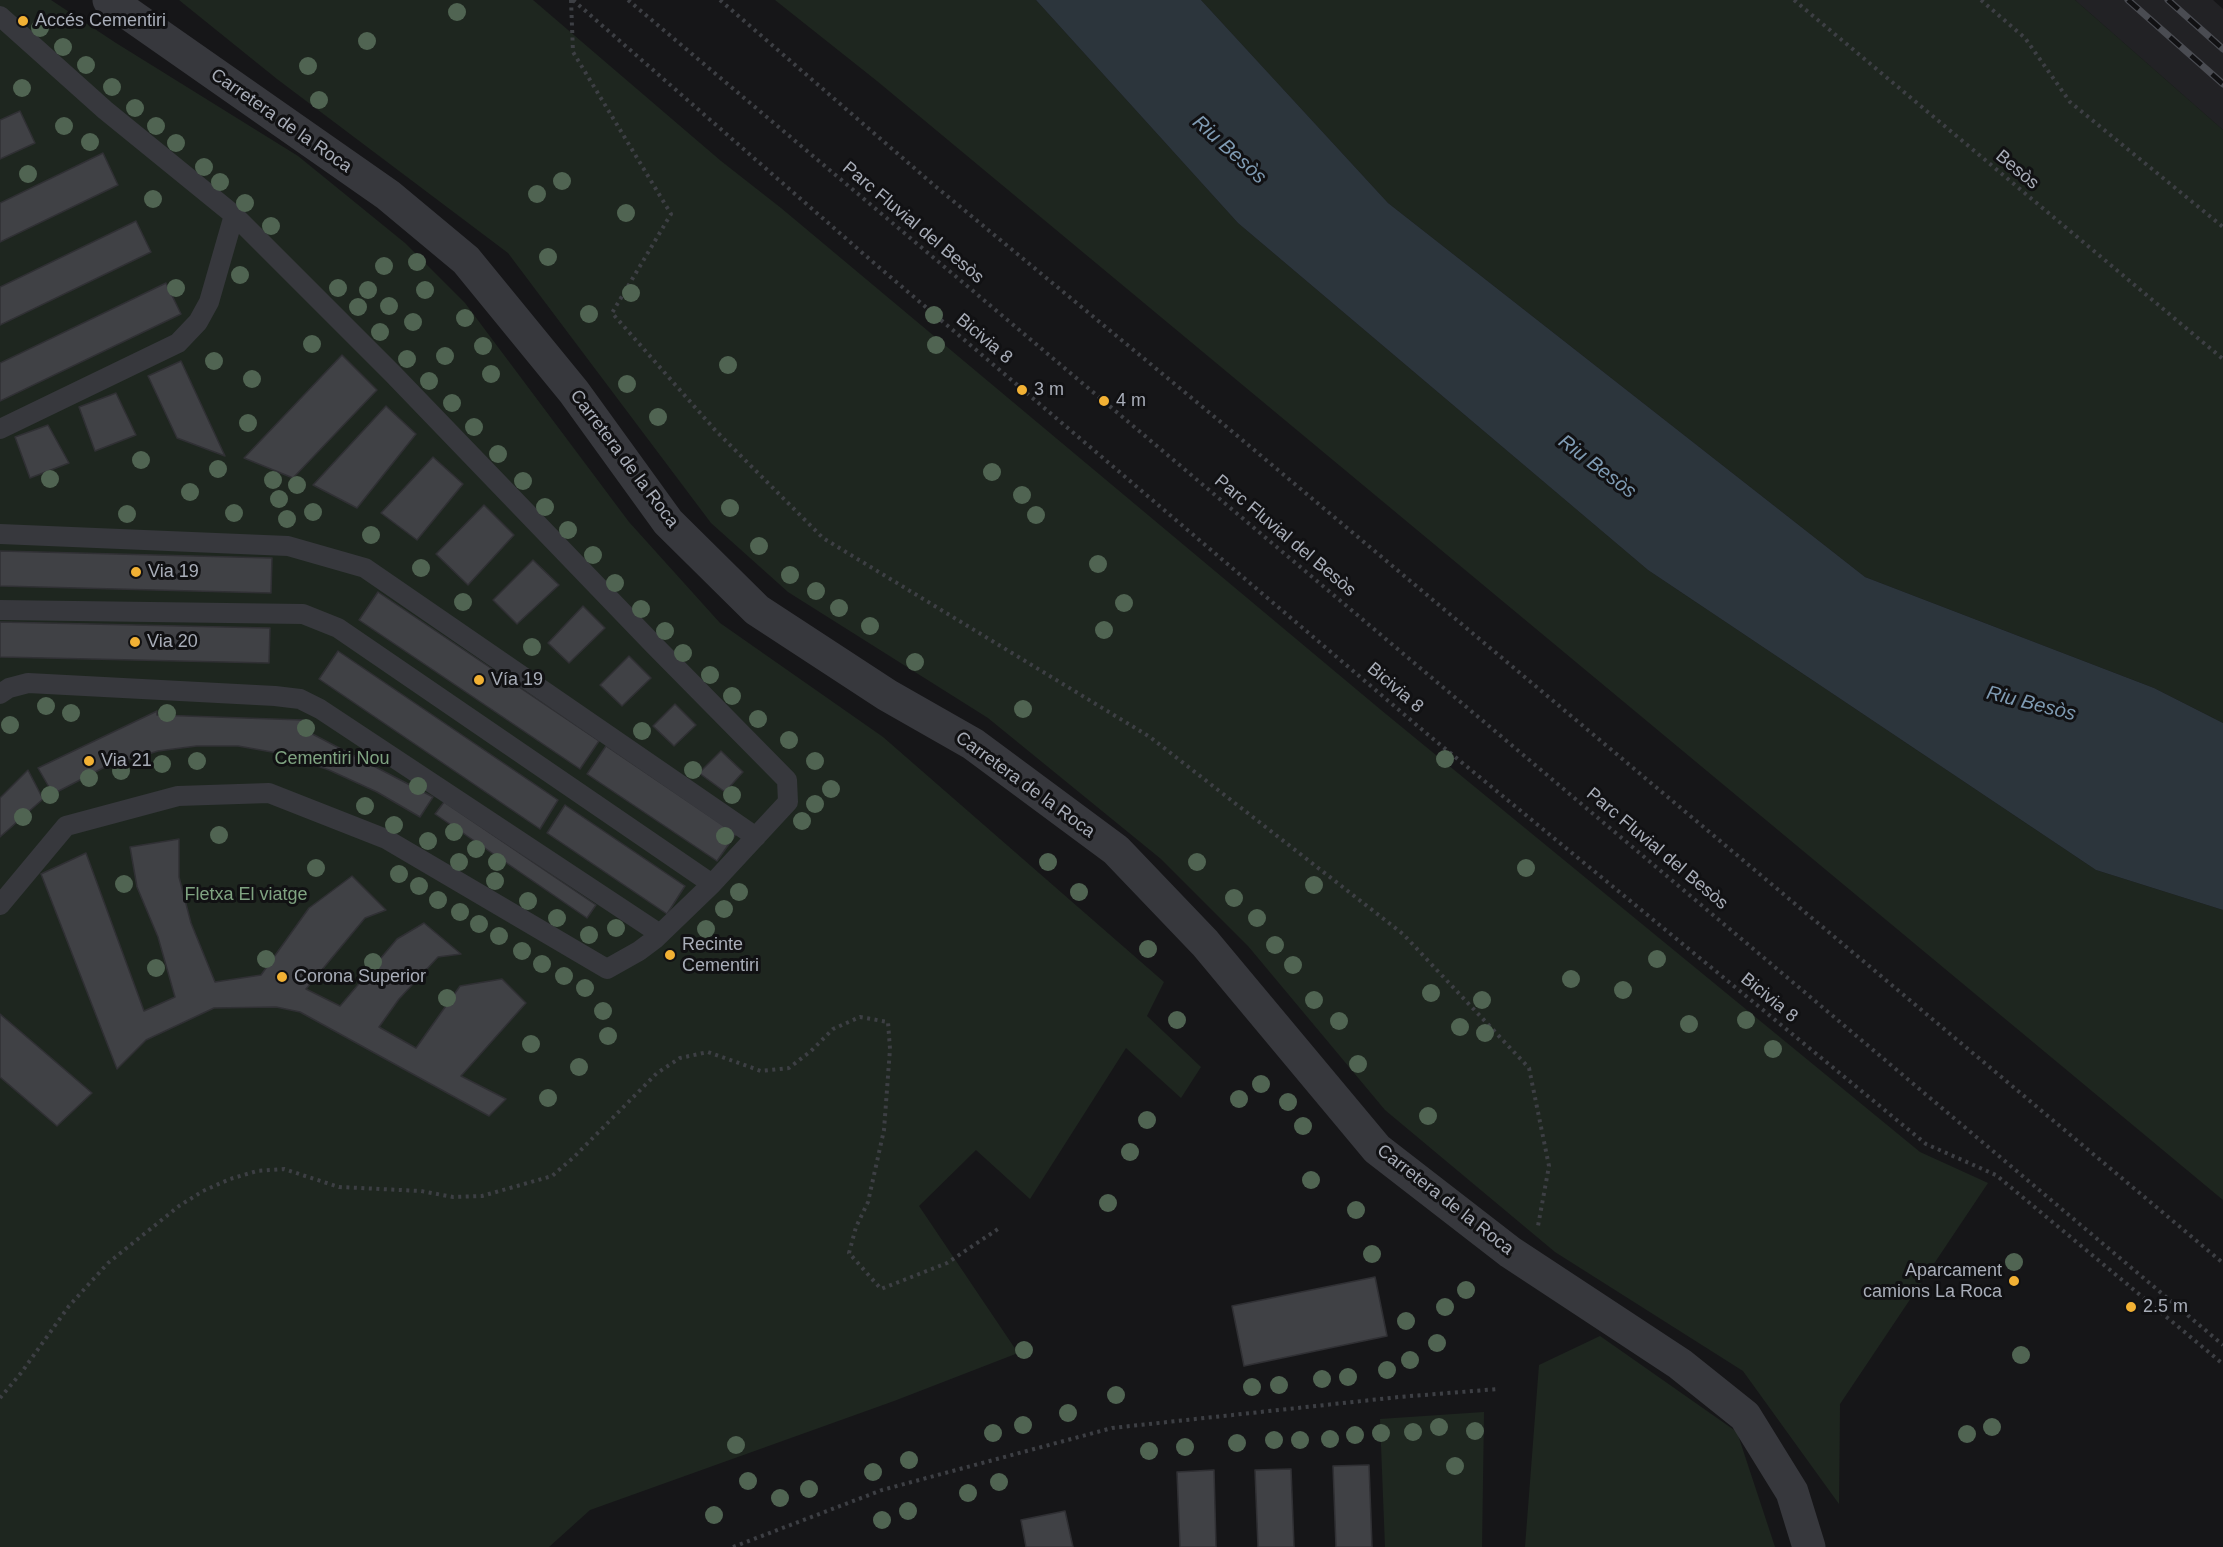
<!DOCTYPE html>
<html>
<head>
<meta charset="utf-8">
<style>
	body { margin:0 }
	canvas { display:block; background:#161618 }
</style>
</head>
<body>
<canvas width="2223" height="1547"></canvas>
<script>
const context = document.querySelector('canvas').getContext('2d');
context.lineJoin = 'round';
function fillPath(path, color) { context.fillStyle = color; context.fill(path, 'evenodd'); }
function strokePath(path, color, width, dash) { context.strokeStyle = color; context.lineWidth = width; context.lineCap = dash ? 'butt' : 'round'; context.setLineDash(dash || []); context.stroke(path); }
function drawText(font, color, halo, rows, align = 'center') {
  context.font = font + ' Arial,sans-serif'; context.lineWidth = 6; context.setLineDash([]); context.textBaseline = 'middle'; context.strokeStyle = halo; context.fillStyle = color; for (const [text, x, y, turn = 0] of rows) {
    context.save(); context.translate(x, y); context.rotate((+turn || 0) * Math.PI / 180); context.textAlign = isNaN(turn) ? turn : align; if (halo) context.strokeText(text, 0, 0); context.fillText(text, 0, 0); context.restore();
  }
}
const built = new Path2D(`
	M 2075,0 L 2213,0 L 2223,9 L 2223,130 Z`);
const green = new Path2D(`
	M 0,0 L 51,0 L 116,43 L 298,156 L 405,243 L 465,303 L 629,522 L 720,623 L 883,737 L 1164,982 L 1147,1016 L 1201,1067 L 1181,1098 L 1126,1048 L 1030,1199 L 976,1150 L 919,1206 L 1018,1353 L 894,1401 L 590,1510 L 549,1547 L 0,1547 Z
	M 179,0 L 533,0 L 721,161 L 781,208 L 1381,710 L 1920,1152 L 1988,1183 L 1840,1404 L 1839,1504 L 1743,1371 L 1555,1252 L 1385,1110 L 1248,946 L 1161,859 L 988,718 L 788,592 L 711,523 L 508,253 L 277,79 Z
	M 775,0 L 1036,0 L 1238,223 L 1648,570 L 2096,870 L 2223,910 L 2223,1200 L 877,81 Z
	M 1201,0 L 2075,0 L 2223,130 L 2223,723 L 2154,688 L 1865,577 L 1388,203 Z
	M 1600,1336 L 1737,1432 L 1775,1547 L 1525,1547 L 1539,1365 Z
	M 1484,1412 L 1482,1547 L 1385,1547 L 1380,1419 Z`);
const water = new Path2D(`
	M 1036,0 L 1201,0 L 1388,203 L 1865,577 L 2154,688 L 2223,723 L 2223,910 L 2096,870 L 1648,570 L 1238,223 Z`);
const building = new Path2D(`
	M 20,111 L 35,143 L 0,159 L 0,120 Z
	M 103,153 L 118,185 L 0,242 L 0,203 Z
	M 136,221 L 151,252 L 0,325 L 0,287 Z
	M 166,283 L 181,314 L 0,401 L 0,363 Z
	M 342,355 L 377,390 L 293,478 L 244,458 Z
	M 181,361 L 225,456 L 177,438 L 148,376 Z
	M 116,393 L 136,435 L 95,451 L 79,407 Z
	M 386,406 L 416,434 L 357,508 L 313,485 Z
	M 48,425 L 69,463 L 30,478 L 15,437 Z
	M 433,457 L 463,484 L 417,540 L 381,513 Z
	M 484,505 L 514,535 L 468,585 L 436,554 Z
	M 0,551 L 272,558 L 271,593 L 0,586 Z
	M 533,560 L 559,585 L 517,624 L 493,600 Z
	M 378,592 L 599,741 L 580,769 L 359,620 Z
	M 583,606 L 605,628 L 569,663 L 548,643 Z
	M 0,622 L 270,628 L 269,663 L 0,657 Z
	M 338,651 L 558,800 L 540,829 L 319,679 Z
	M 629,656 L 651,678 L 622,706 L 600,685 Z
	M 675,704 L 696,725 L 674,746 L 653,726 Z
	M 157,711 L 157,715 L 303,720 L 299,727 L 433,797 L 420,817 L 377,792 L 329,770 L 283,754 L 238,746 L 197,746 L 158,751 L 103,768 L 53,794 L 38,768 Z
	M 606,746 L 736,834 L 717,861 L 587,774 Z
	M 721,751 L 743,772 L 725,792 L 699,773 Z
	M 28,770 L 43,799 L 0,837 L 0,798 Z
	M 444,802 L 596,905 L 587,918 L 435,814 Z
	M 565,805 L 685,886 L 667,914 L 547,833 Z
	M 179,839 L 179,877 L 191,923 L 215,982 L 261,975 L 309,908 L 352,876 L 386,910 L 365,918 L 306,989 L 340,1006 L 397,939 L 424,923 L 461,954 L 438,957 L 399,999 L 379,1027 L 416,1048 L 460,986 L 502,979 L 526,1003 L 461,1076 L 506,1099 L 489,1116 L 300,1012 L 276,1007 L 214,1008 L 146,1040 L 117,1069 L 41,874 L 86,853 L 144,1011 L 175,997 L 158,937 L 137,887 L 130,847 Z
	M 0,1014 L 92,1093 L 57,1126 L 0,1077 Z
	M 1375,1277 L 1387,1336 L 1244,1366 L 1232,1306 Z
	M 1369,1465 L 1372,1547 L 1336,1547 L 1333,1466 Z
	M 1291,1469 L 1294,1547 L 1258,1547 L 1255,1470 Z
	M 1214,1470 L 1216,1547 L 1180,1547 L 1177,1472 Z
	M 1065,1511 L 1073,1547 L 1026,1547 L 1021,1520 Z`);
const path = new Path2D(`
	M 571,0 L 573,52 L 671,214 L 612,313 L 716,431 L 823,538 L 1150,737 L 1403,934 L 1529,1068 L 1549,1166 L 1538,1226
	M 573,0 L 874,263 L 1426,733 L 1926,1144 L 1996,1175 L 2223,1364
	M 628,0 L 2223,1345
	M 720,0 L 935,186 L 1228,428 L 2223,1263
	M 1794,0 L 2223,359
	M 1981,0 L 2025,38 L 2070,102 L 2223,227
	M 0,1398 L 21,1373 L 69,1306 L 108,1263 L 179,1206 L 203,1191 L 230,1179 L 257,1171 L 284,1169 L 339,1187 L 421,1191 L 453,1197 L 482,1196 L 552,1176 L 574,1157 L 657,1073 L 680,1058 L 708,1052 L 761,1071 L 789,1068 L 811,1051 L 833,1029 L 860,1017 L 888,1022 L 890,1049 L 884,1130 L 868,1202 L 856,1227 L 849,1253 L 881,1289 L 947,1263 L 998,1229
	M 733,1547 L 882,1490 L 1112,1428 L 1399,1397 L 1498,1389`);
const service = new Path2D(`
	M 0,16 L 105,110 L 234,215 L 393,374 L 654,645 L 787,780 L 788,802 L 712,884 L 655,939 L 639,951 L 607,969 L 386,839 L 269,793 L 178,796 L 66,826 L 0,905
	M 0,429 L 178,343 L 198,322 L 209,302 L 234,215
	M 0,534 L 288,546 L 365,568 L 756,837
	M 0,610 L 303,614 L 338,628 L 712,884
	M 0,694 L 9,688 L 28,683 L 275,696 L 300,699 L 320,709 L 660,934`);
const tertiary = new Path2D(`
	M 109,0 L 388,195 L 466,260 L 574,392 L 668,522 L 757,610 L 887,695 L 973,744 L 1116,850 L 1205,943 L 1377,1149 L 1510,1252 L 1680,1364 L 1745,1416 L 1792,1492 L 1809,1547`);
const rail = new Path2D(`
	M 2128,0 L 2223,84
	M 2168,0 L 2223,49`);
const trees = [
	[457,12],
	[40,28],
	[367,41],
	[63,47],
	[86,65],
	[308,66],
	[112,87],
	[22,88],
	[319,100],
	[135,108],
	[64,126],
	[156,126],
	[90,142],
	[176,143],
	[204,167],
	[28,174],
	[562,181],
	[220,182],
	[537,194],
	[153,199],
	[245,203],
	[626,213],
	[271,226],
	[548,257],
	[417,262],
	[384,266],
	[240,275],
	[176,288],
	[338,288],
	[368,290],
	[425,290],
	[631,293],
	[389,306],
	[358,307],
	[589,314],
	[934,315],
	[465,318],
	[413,322],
	[380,332],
	[312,344],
	[936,345],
	[483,346],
	[445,356],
	[407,359],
	[214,361],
	[728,365],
	[491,374],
	[252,379],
	[429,381],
	[627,384],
	[452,403],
	[658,417],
	[248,423],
	[474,427],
	[498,454],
	[141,460],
	[218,469],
	[992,472],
	[50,479],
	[273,480],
	[523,481],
	[297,485],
	[190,492],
	[1022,495],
	[279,499],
	[545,507],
	[730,508],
	[313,512],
	[234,513],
	[127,514],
	[1036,515],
	[287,519],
	[568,530],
	[371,535],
	[759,546],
	[593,555],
	[1098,564],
	[421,568],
	[790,575],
	[615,583],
	[816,591],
	[463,602],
	[1124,603],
	[839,608],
	[641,609],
	[870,626],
	[1104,630],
	[665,631],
	[532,647],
	[683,653],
	[915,662],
	[710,675],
	[732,696],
	[46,706],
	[1023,709],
	[71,713],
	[167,713],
	[758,719],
	[10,725],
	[306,728],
	[642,731],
	[789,740],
	[1445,759],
	[197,761],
	[815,761],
	[162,764],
	[693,770],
	[121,771],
	[89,778],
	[418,786],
	[831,789],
	[50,795],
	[732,795],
	[815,804],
	[365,806],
	[23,817],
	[802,821],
	[394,825],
	[454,832],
	[219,835],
	[725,836],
	[428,841],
	[476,849],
	[459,862],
	[497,862],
	[1048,862],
	[1197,862],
	[316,868],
	[1526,868],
	[399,874],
	[495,881],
	[124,884],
	[1314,885],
	[419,886],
	[739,892],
	[1079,892],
	[1234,898],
	[438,900],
	[528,901],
	[724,909],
	[460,912],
	[557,918],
	[1257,918],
	[479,924],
	[616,928],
	[706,929],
	[589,935],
	[499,936],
	[1275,945],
	[1148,949],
	[522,951],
	[266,959],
	[1657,959],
	[373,962],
	[542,964],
	[1293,965],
	[156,968],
	[564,976],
	[1571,979],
	[585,988],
	[1623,990],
	[1431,993],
	[447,998],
	[1314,1000],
	[1482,1000],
	[603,1011],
	[1177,1020],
	[1746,1020],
	[1339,1021],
	[1689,1024],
	[1460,1027],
	[1485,1033],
	[608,1036],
	[531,1044],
	[1773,1049],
	[1358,1064],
	[579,1067],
	[1261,1084],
	[548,1098],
	[1239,1099],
	[1288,1102],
	[1428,1116],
	[1147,1120],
	[1303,1126],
	[1130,1152],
	[1311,1180],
	[1108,1203],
	[1356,1210],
	[1372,1254],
	[2014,1262],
	[1466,1290],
	[1445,1307],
	[1406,1321],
	[1437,1343],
	[1024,1350],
	[2021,1355],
	[1410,1360],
	[1387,1370],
	[1348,1377],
	[1322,1379],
	[1279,1385],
	[1252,1387],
	[1116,1395],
	[1068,1413],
	[1023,1425],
	[1439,1427],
	[1992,1427],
	[1475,1431],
	[1413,1432],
	[993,1433],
	[1381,1433],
	[1967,1434],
	[1355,1435],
	[1330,1439],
	[1274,1440],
	[1300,1440],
	[1237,1443],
	[736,1445],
	[1185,1447],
	[1149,1451],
	[909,1460],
	[1455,1466],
	[873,1472],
	[748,1481],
	[999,1482],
	[809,1489],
	[968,1493],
	[780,1498],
	[908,1511],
	[714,1515],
	[882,1520]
];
const markers = [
	[23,21,6,"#f2b134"],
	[1022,390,6,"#f2b134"],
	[1104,401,6,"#f2b134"],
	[136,572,6,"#f2b134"],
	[135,642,6,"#f2b134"],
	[479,680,6,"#f2b134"],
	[89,761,6,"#f2b134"],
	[670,955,6,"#f2b134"],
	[282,977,6,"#f2b134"],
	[2014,1281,6,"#f2b134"],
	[2131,1307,6,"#f2b134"]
];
const poiNames = [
	["Accés Cementiri",35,21],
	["3 m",1034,390],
	["4 m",1116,401],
	["Via 19",148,572],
	["Via 20",147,642],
	["Vía 19",491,680],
	["Via 21",101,761],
	["Recinte",682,945],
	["Cementiri",682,966],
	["Corona Superior",294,977],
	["Aparcament",2002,1271,"right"],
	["camions La Roca",2002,1292,"right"],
	["2.5 m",2143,1307]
];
const streetNames = [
	["Carretera de la Roca",281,121,35],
	["Besòs",2017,170,40],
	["Parc Fluvial del Besòs",913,223,40],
	["Bicivia 8",984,339,40],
	["Carretera de la Roca",624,459,53],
	["Parc Fluvial del Besòs",1285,536,40],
	["Bicivia 8",1395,688,40],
	["Carretera de la Roca",1025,785,36],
	["Parc Fluvial del Besòs",1657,849,40],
	["Bicivia 8",1769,998,39],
	["Carretera de la Roca",1445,1200,38]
];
const parkNames = [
	["Cementiri Nou",332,759],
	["Fletxa El viatge",246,895]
];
const waterNames = [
	["Riu Besòs",1229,150,42],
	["Riu Besòs",1597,467,37],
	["Riu Besòs",2031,704,14]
];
fillPath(built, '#222225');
fillPath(green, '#1e261f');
fillPath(water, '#2c353c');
fillPath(building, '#404145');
strokePath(building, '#303034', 1.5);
strokePath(path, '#3d3f44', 4, [3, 4.5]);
strokePath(service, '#37383d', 20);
strokePath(tertiary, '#37383d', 33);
strokePath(rail, '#4a4c52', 7);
strokePath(rail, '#111113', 4.5, [14]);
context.fillStyle = '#506452';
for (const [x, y] of trees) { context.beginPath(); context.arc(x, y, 9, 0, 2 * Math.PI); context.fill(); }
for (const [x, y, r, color] of markers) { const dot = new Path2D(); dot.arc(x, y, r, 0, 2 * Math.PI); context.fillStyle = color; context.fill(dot); strokePath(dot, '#111113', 2); }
drawText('18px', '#a8adb8', '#111113', poiNames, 'left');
drawText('18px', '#a8adb8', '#111113', streetNames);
drawText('18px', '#7fa381', '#111113', parkNames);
drawText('italic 20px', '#7f9bb3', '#111113', waterNames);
</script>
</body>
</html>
